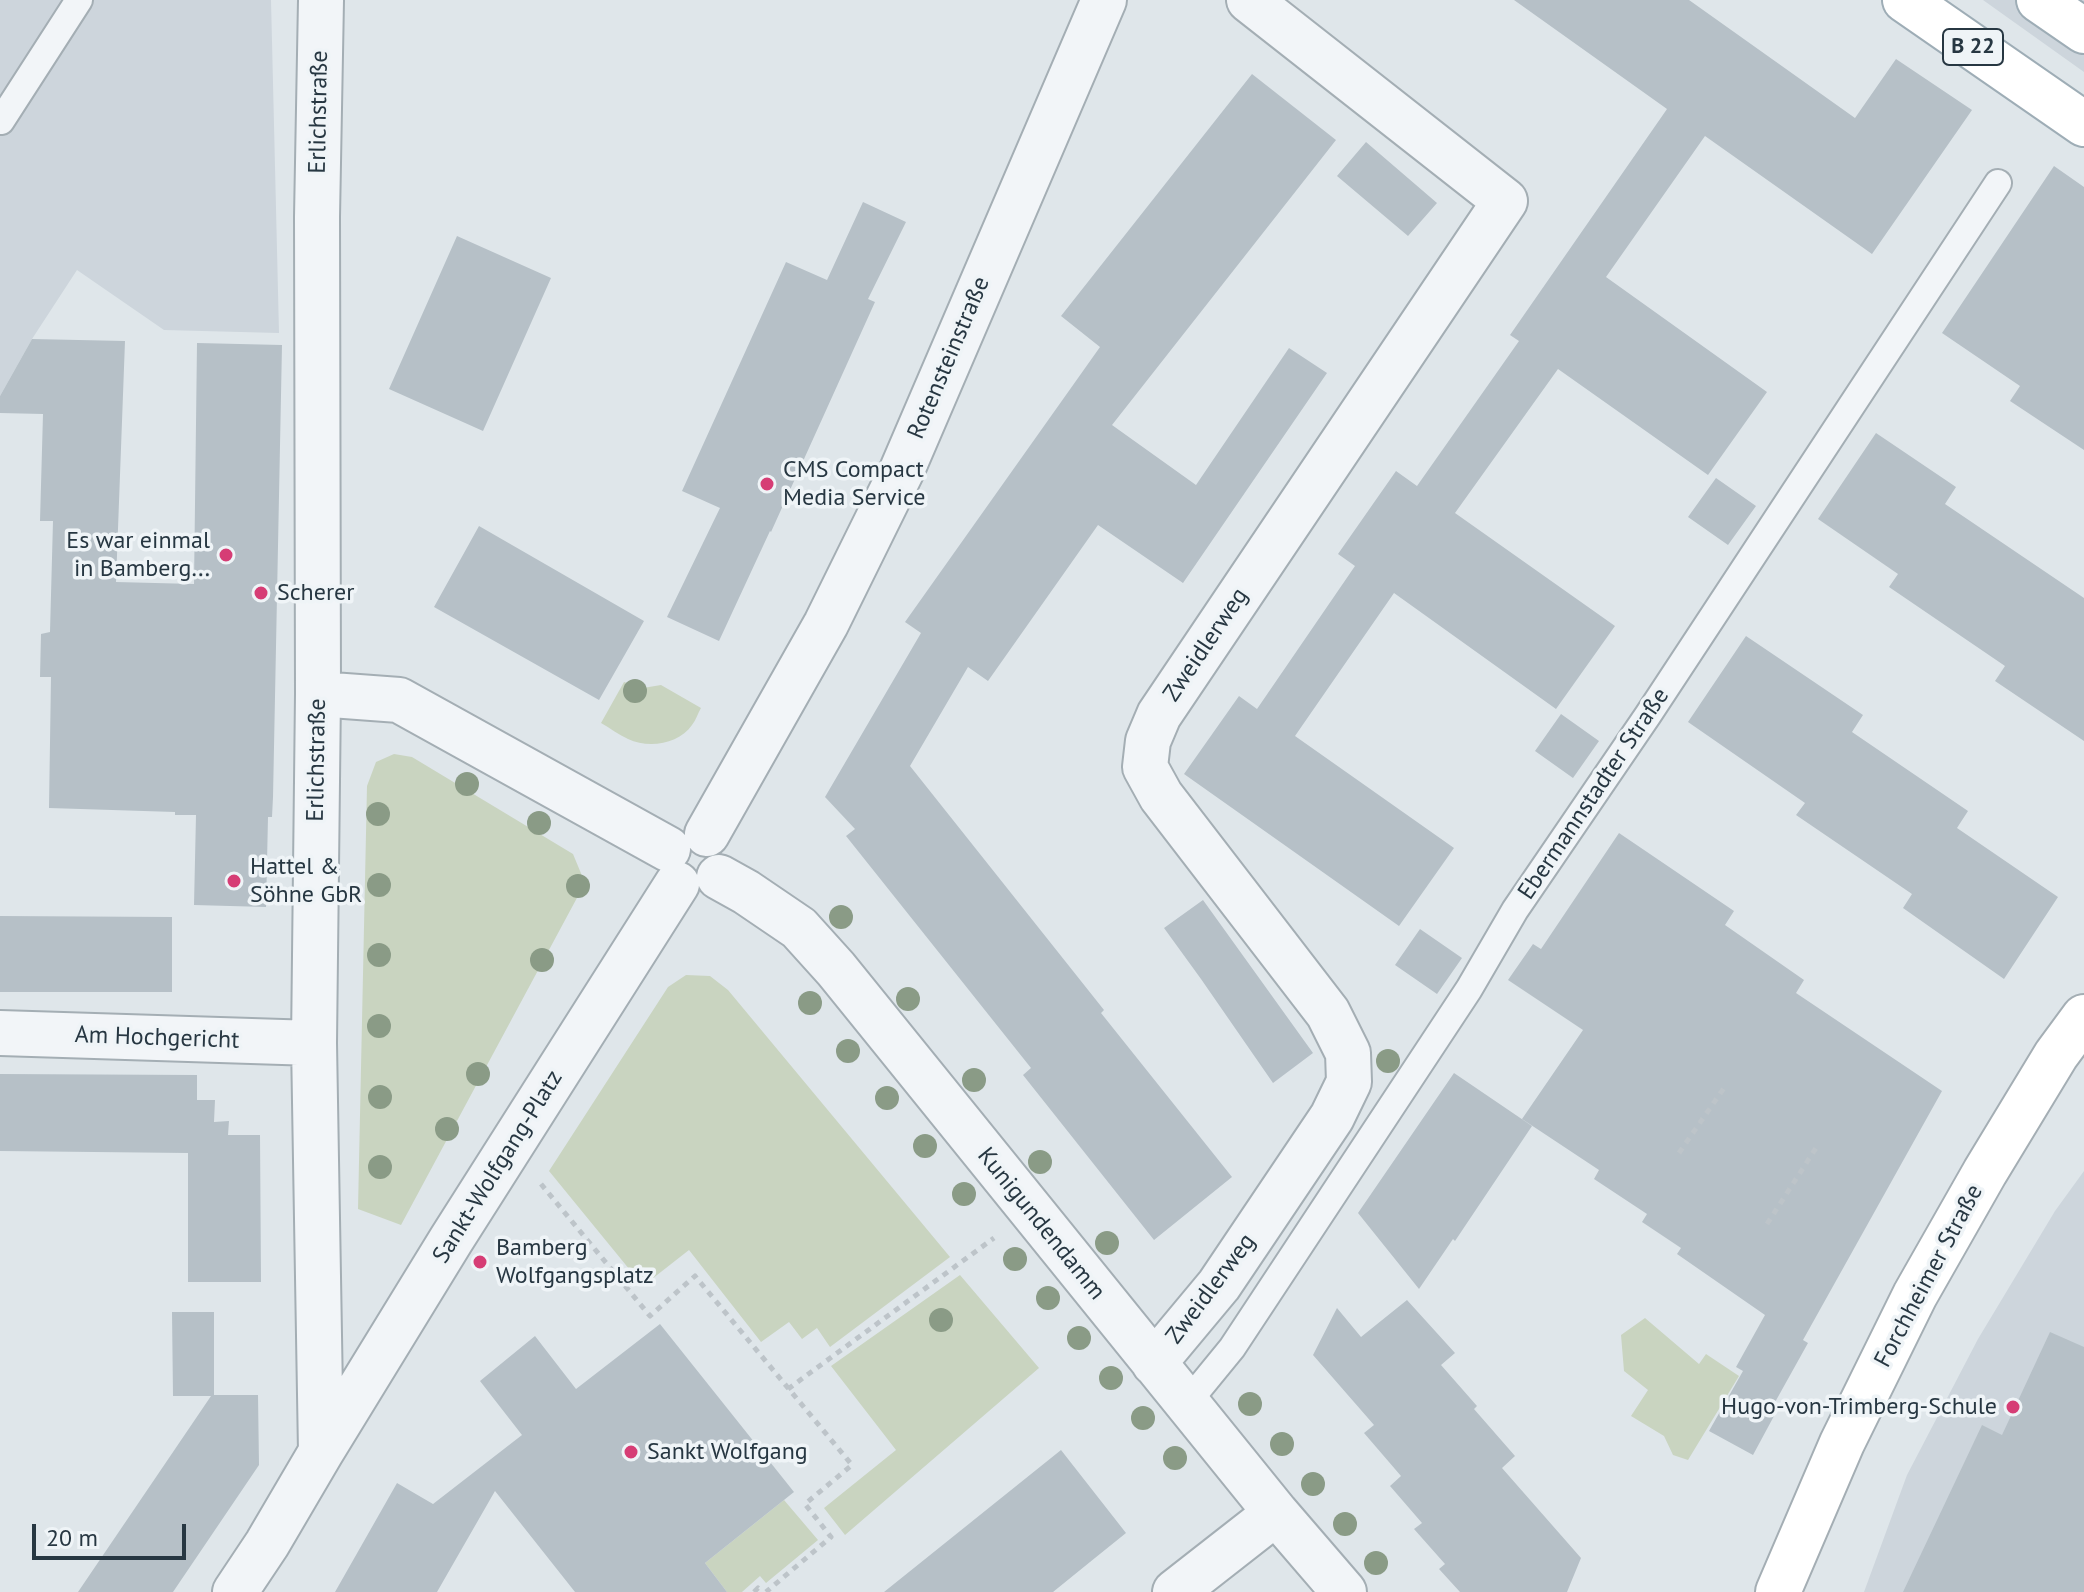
<!DOCTYPE html>
<html>
<head>
<meta charset="utf-8">
<style>
	body { margin:0 }
	#map { position:relative; width:2084px; height:1592px; overflow:hidden; background:#dfe6ea; font-family:"PT Sans",sans-serif }
	canvas { display:block }
	.scale { position:absolute; left:32px; top:1524px; width:154px; height:36px; box-sizing:border-box; border:4px solid #273742; border-top:0; padding-left:10px; font-size:24px; line-height:28px; white-space:nowrap; color:#273742; -webkit-text-stroke:6px #eff4f7; paint-order:stroke }
</style>
</head>
<body>
<div id="map">
<canvas width="2084" height="1592"></canvas>
<div class="scale">20 m</div>
</div>
<script>
const context = document.querySelector('canvas').getContext('2d');
context.lineJoin = 'round';
function fillPath(path, color) { context.fillStyle = color; context.fill(path, 'evenodd'); }
function strokePath(path, color, width, dash) { context.strokeStyle = color; context.lineWidth = width; context.lineCap = dash ? 'butt' : 'round'; context.setLineDash(dash || []); context.stroke(path); }
function drawText(font, color, halo, rows, align = 'center') {
  context.font = font + ' "PT Sans",sans-serif'; context.lineWidth = 7; context.setLineDash([]); context.textBaseline = 'middle'; context.strokeStyle = halo; context.fillStyle = color; for (const [text, x, y, turn = 0] of rows) {
    context.save(); context.translate(x, y); context.rotate((+turn || 0) * Math.PI / 180); context.textAlign = isNaN(turn) ? turn : align; if (halo) context.strokeText(text, 0, 0); context.fillText(text, 0, 0); context.restore();
  }
}
const built = new Path2D(`
	M 0,0 L 271,0 L 279,333 L 164,330 L 77,270 L 32,339 L 0,396 Z
	M 1983,0 L 2084,0 L 2084,72 Z
	M 2084,1171 L 2084,1592 L 1864,1592 L 1907,1475 L 1978,1339 L 2055,1211 Z`);
const green = new Path2D(`
	M 624,682 L 643,688 L 661,685 L 701,708 C 698,713 696,720 692,725 C 679,744 649,749 628,739 C 619,735 610,728 601,723 Z
	M 394,754 L 412,757 L 573,854 L 585,883 L 401,1225 L 358,1209 L 367,786 L 376,762 Z
	M 686,975 L 710,976 L 728,990 L 950,1257 L 830,1347 L 817,1328 L 802,1339 L 789,1322 L 761,1342 L 689,1250 L 643,1286 L 549,1171 L 668,987 Z
	M 960,1275 L 1039,1368 L 845,1535 L 824,1508 L 896,1450 L 831,1366 Z
	M 1645,1318 L 1699,1364 L 1706,1354 L 1739,1376 L 1688,1460 L 1673,1455 L 1664,1436 L 1631,1416 L 1648,1390 L 1624,1371 L 1621,1335 Z
	M 784,1500 L 818,1540 L 766,1583 L 760,1576 L 742,1592 L 727,1592 L 705,1563 Z`);
const building = new Path2D(`
	M 1514,0 L 1689,0 L 1855,118 L 1896,59 L 1972,110 L 1872,254 L 1705,136 L 1606,277 L 1767,392 L 1708,475 L 1558,369 L 1455,513 L 1615,626 L 1556,709 L 1394,593 L 1295,736 L 1454,848 L 1399,926 L 1184,774 L 1239,696 L 1257,709 L 1355,566 L 1338,554 L 1396,471 L 1417,486 L 1519,341 L 1510,335 L 1667,109 Z
	M 1252,74 L 1336,140 L 1112,425 L 1196,485 L 1289,348 L 1327,373 L 1183,583 L 1098,525 L 988,681 L 968,667 L 910,766 L 1104,1010 L 1101,1013 L 1232,1177 L 1154,1240 L 1023,1075 L 1031,1068 L 846,836 L 855,829 L 825,797 L 921,633 L 905,622 L 1100,347 L 1061,316 Z
	M 1366,142 L 1437,203 L 1408,236 L 1337,176 Z
	M 2054,166 L 2084,187 L 2084,450 L 2010,401 L 2020,386 L 1942,333 Z
	M 863,202 L 906,222 L 868,299 L 875,302 L 771,532 L 770,531 L 719,641 L 667,617 L 720,508 L 682,491 L 786,262 L 827,280 Z
	M 457,236 L 551,278 L 483,431 L 389,389 Z
	M 32,339 L 125,341 L 116,582 L 194,584 L 197,343 L 282,345 L 273,797 L 272,817 L 268,817 L 266,907 L 194,905 L 196,815 L 175,815 L 175,812 L 49,808 L 51,677 L 40,677 L 41,634 L 50,632 L 53,521 L 40,521 L 43,414 L 0,413 L 0,396 Z
	M 1876,433 L 1956,487 L 1945,504 L 2084,598 L 2084,741 L 1995,681 L 2005,666 L 1889,587 L 1898,574 L 1818,519 Z
	M 1716,478 L 1756,506 L 1728,545 L 1688,517 Z
	M 479,526 L 644,621 L 599,700 L 434,607 Z
	M 1746,636 L 1863,715 L 1852,732 L 1968,811 L 1957,828 L 2058,897 L 2004,979 L 1903,908 L 1912,894 L 1796,815 L 1805,803 L 1688,722 Z
	M 1561,714 L 1599,741 L 1573,778 L 1535,751 Z
	M 1619,833 L 1734,911 L 1725,925 L 1804,980 L 1796,993 L 1942,1091 L 1803,1340 L 1808,1343 L 1769,1413 L 1774,1416 L 1753,1455 L 1709,1431 L 1743,1371 L 1736,1367 L 1765,1315 L 1677,1254 L 1681,1248 L 1642,1222 L 1647,1214 L 1594,1179 L 1599,1170 L 1522,1119 L 1583,1030 L 1508,980 L 1533,944 L 1541,949 Z
	M 1203,900 L 1313,1053 L 1273,1083 L 1201,979 L 1164,928 Z
	M 0,916 L 172,917 L 172,992 L 0,992 Z
	M 1420,929 L 1462,958 L 1437,994 L 1395,965 Z
	M 1454,1073 L 1532,1126 L 1455,1241 L 1453,1239 L 1419,1289 L 1358,1213 Z
	M 0,1074 L 197,1075 L 197,1100 L 215,1100 L 214,1122 L 229,1121 L 228,1135 L 260,1135 L 261,1282 L 188,1282 L 188,1153 L 0,1151 Z
	M 1407,1300 L 1455,1353 L 1441,1365 L 1477,1406 L 1474,1409 L 1515,1456 L 1502,1468 L 1581,1558 L 1567,1592 L 1460,1592 L 1439,1569 L 1445,1564 L 1414,1529 L 1422,1523 L 1390,1486 L 1401,1476 L 1364,1433 L 1374,1425 L 1313,1355 L 1337,1308 L 1361,1337 Z
	M 172,1312 L 214,1312 L 214,1395 L 258,1395 L 259,1465 L 173,1592 L 78,1592 L 211,1396 L 173,1396 Z
	M 660,1324 L 794,1492 L 705,1563 L 727,1592 L 575,1592 L 495,1491 L 437,1592 L 335,1592 L 397,1483 L 433,1504 L 522,1435 L 480,1381 L 535,1336 L 576,1389 Z
	M 2050,1332 L 2084,1347 L 2084,1592 L 1903,1592 L 1982,1425 L 2002,1435 Z
	M 1061,1450 L 1126,1533 L 1090,1562 L 1053,1592 L 884,1592 Z`);
const path = new Path2D(`
	M 1679,1153 L 1724,1088
	M 541,1184 L 650,1316 L 695,1276 L 852,1465 L 805,1504 L 831,1537 L 766,1592
	M 1767,1224 L 1816,1148
	M 788,1389 L 994,1238
	M 754,1592 L 758,1588 L 762,1592`);
const lane = new Path2D(`
	M 1,121 L 79,0
	M 1187,1403 L 1232,1348 L 1469,989 L 1515,910 L 1648,715 L 1998,183`);
const street = new Path2D(`
	M 318,694 L 399,700 L 668,849
	M 707,834 L 826,624 L 902,470 L 1104,0
	M 719,877 L 746,892 L 799,928 L 836,969 L 1276,1513 L 1344,1592
	M 0,1033 L 314,1043
	M 1154,1363 L 1219,1285 L 1332,1117 L 1349,1082 L 1348,1053 L 1328,1013 L 1161,796 L 1145,767 L 1148,741 L 1159,715 L 1505,201 L 1249,0
	M 321,1452 L 314,1043 L 318,694 L 317,217 L 321,0
	M 235,1592 L 267,1544 L 321,1452 L 451,1240 L 677,884
	M 1175,1592 L 1276,1513`);
const secondary = new Path2D(`
	M 1778,1592 L 1842,1443 L 1915,1295 L 1985,1172 L 2056,1055 L 2084,1017`);
const primary = new Path2D(`
	M 1905,0 L 2084,124
	M 2039,0 L 2084,31`);
const trees = [
	[635,691],
	[467,784],
	[378,814],
	[539,823],
	[379,885],
	[578,886],
	[841,917],
	[379,955],
	[542,960],
	[908,999],
	[810,1003],
	[379,1026],
	[848,1051],
	[1388,1061],
	[478,1074],
	[974,1080],
	[380,1097],
	[887,1098],
	[447,1129],
	[925,1146],
	[1040,1162],
	[380,1167],
	[964,1194],
	[1107,1243],
	[1015,1259],
	[1048,1298],
	[941,1320],
	[1079,1338],
	[1111,1378],
	[1250,1404],
	[1143,1418],
	[1282,1444],
	[1175,1458],
	[1313,1484],
	[1345,1524],
	[1376,1563]
];
const markers = [
	[767,484,8,"#d63d75"],
	[226,555,8,"#d63d75"],
	[261,593,8,"#d63d75"],
	[234,881,8,"#d63d75"],
	[480,1262,8,"#d63d75"],
	[2013,1407,8,"#d63d75"],
	[631,1452,8,"#d63d75"]
];
const shields = [
	[1973,47,60]
];
const shieldNames = [
	["B 22",1973,47]
];
const streetNames = [
	["Erlichstraße",319,112,-89],
	["Rotensteinstraße",949,358,-67],
	["Zweidlerweg",1206,645,-56],
	["Erlichstraße",317,760,-89],
	["Ebermannstadter Straße",1594,794,-56],
	["Am Hochgericht",157,1038,2],
	["Sankt-Wolfgang-Platz",498,1167,-58],
	["Kunigundendamm",1041,1224,51],
	["Forchheimer Straße",1929,1276,-62],
	["Zweidlerweg",1211,1289,-53]
];
const poiNames = [
	["CMS Compact",783,470],
	["Media Service",783,498],
	["Es war einmal",210,541,"right"],
	["in Bamberg...",210,569,"right"],
	["Scherer",277,593],
	["Hattel &",250,867],
	["Söhne GbR",250,895],
	["Bamberg",496,1248],
	["Wolfgangsplatz",496,1276],
	["Hugo-von-Trimberg-Schule",1997,1407,"right"],
	["Sankt Wolfgang",647,1452]
];
fillPath(built, '#cdd5dc');
fillPath(green, '#c9d4c0');
fillPath(building, '#b6c0c7');
strokePath(lane, '#a4aeb4', 30);
strokePath(street, '#a4aeb4', 48);
strokePath(secondary, '#a4aeb4', 48);
strokePath(primary, '#9eadb6', 48);
strokePath(path, '#bdc4c9', 5, [6, 6]);
strokePath(lane, '#f2f5f8', 26);
strokePath(street, '#f2f5f8', 44);
strokePath(secondary, '#fff', 44);
strokePath(primary, '#fff', 44);
context.fillStyle = '#8a9b86';
for (const [x, y] of trees) { context.beginPath(); context.arc(x, y, 12, 0, 2 * Math.PI); context.fill(); }
for (const [x, y, r, color] of markers) { const dot = new Path2D(); dot.arc(x, y, r, 0, 2 * Math.PI); context.fillStyle = color; context.fill(dot); strokePath(dot, '#eff4f7', 3); }
for (const [x, y, w] of shields) { const box = new Path2D(); box.roundRect(x - w / 2, y - 18, w, 36, 6); context.fillStyle = '#eff4f7'; context.fill(box); strokePath(box, '#273742', 2); }
drawText('bold 22px', '#273742', null, shieldNames);
drawText('24px', '#273742', '#eff4f7', streetNames);
drawText('24px', '#273742', '#eff4f7', poiNames, 'left');
</script>
</body>
</html>
